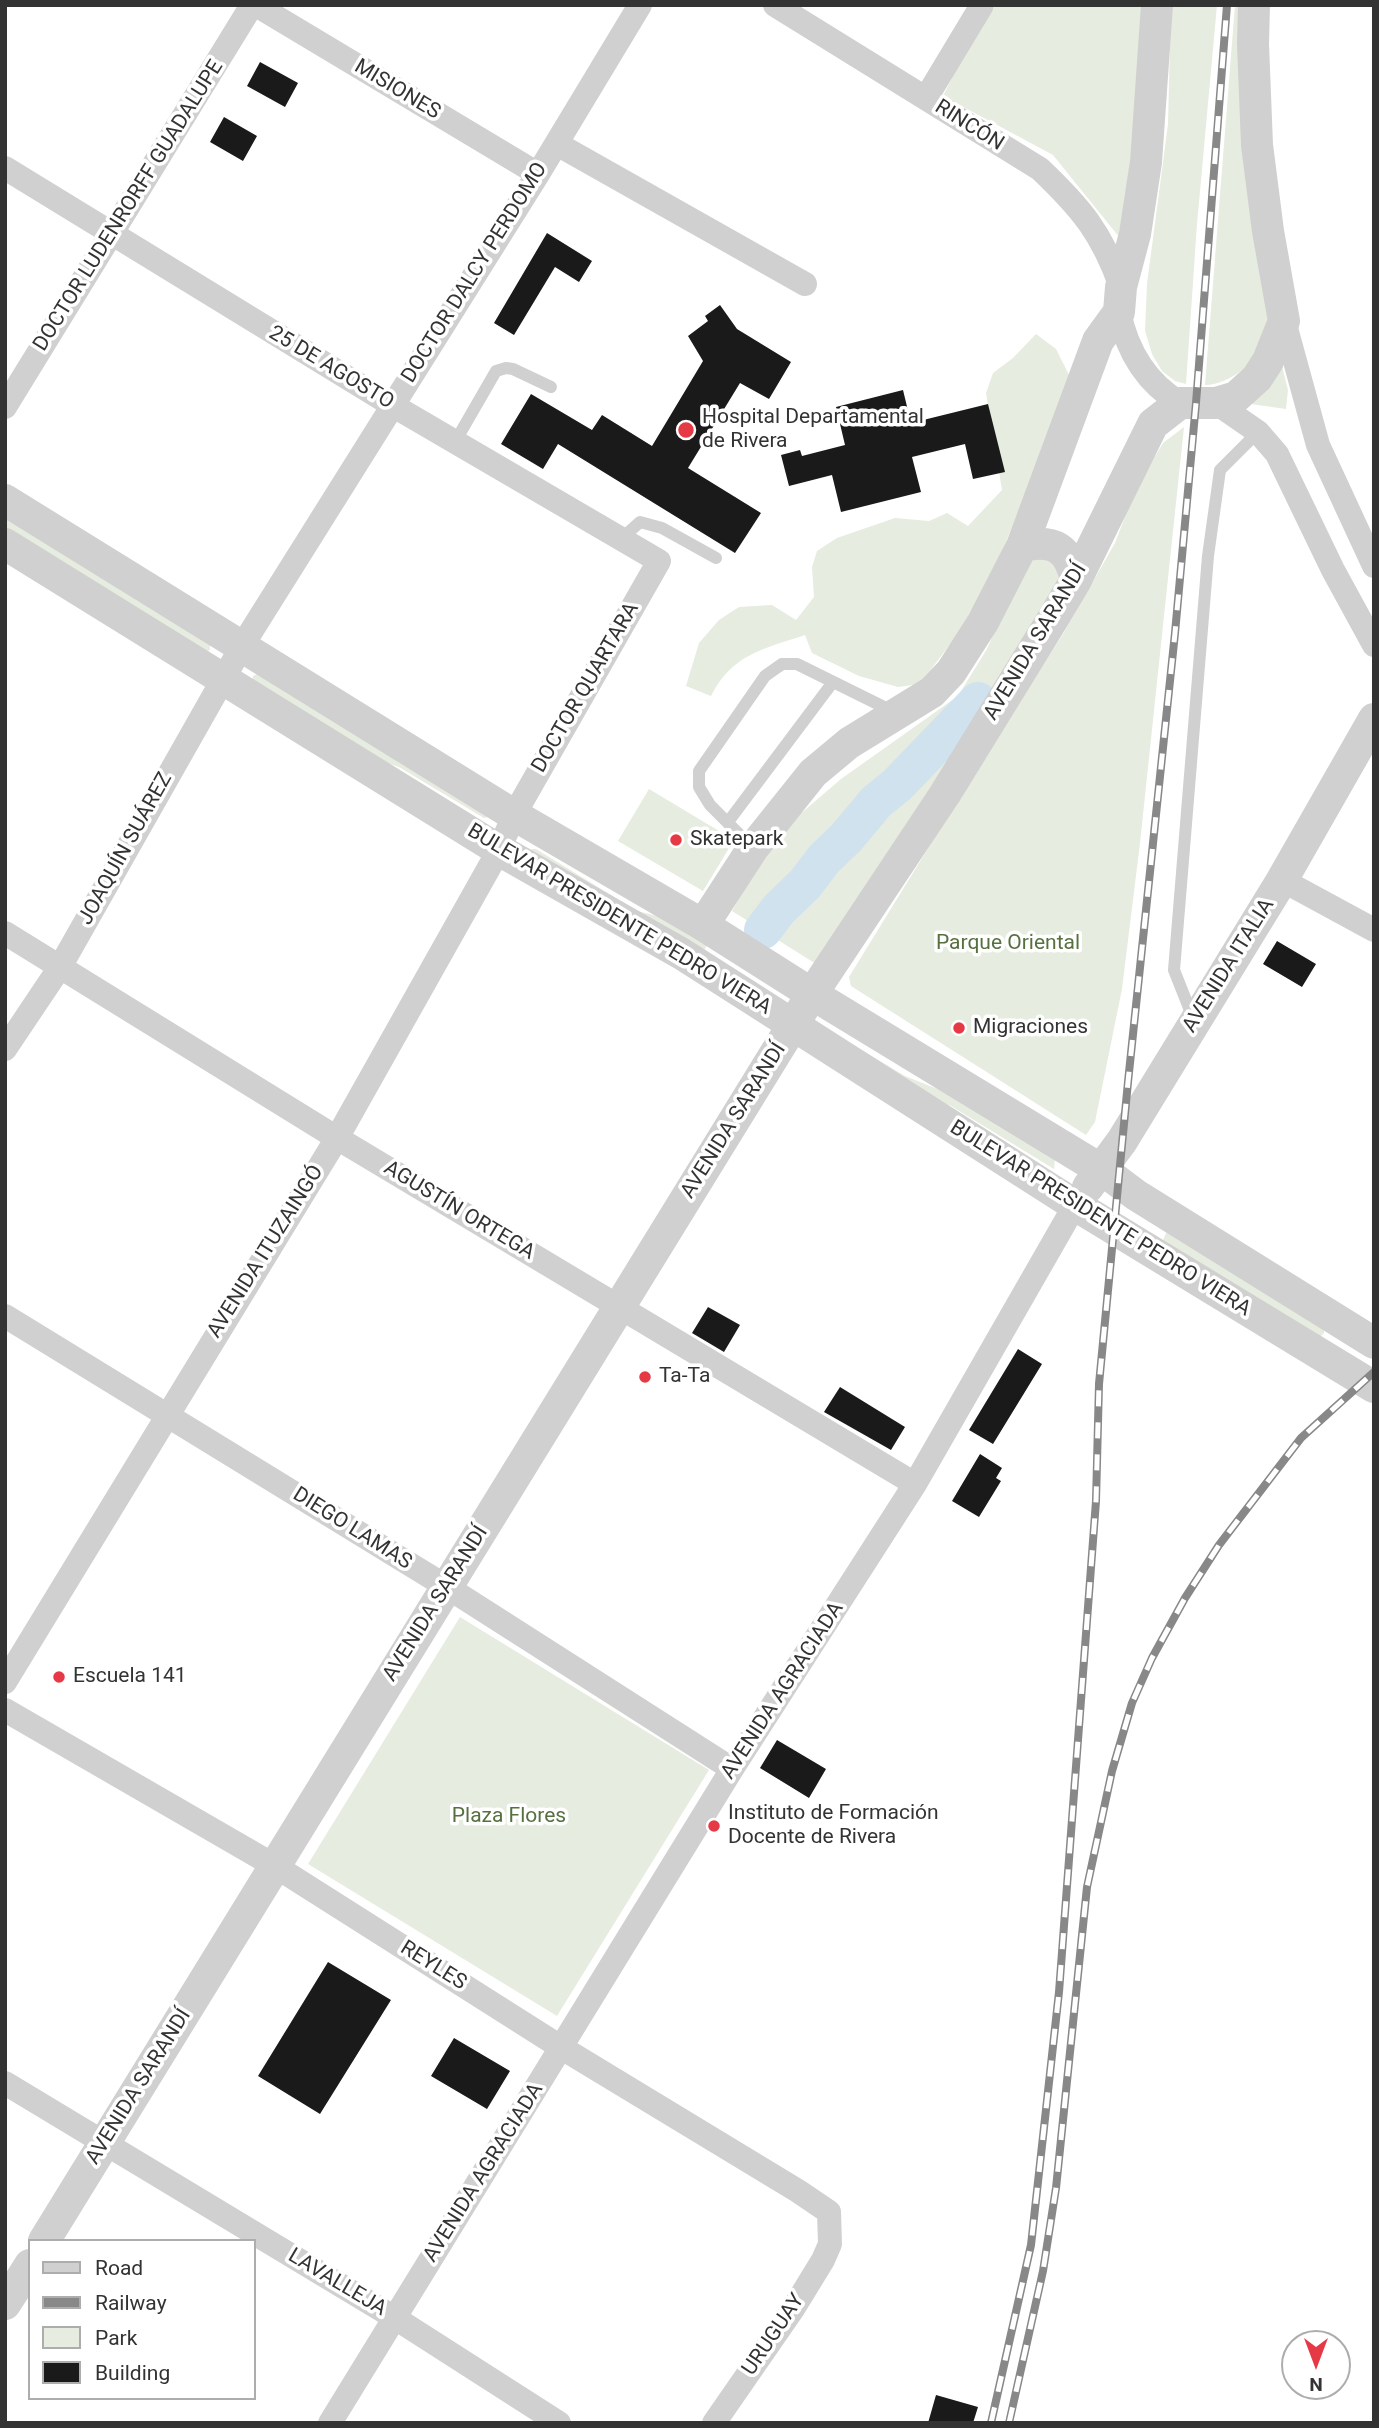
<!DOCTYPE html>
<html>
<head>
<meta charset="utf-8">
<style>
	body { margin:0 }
	#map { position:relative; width:1379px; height:2428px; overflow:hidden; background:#fff; font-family:Roboto,sans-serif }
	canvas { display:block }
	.frame { position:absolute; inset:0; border:7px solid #333; pointer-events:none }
	.legend { position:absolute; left:28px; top:2239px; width:228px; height:161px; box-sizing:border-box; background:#fff; border:2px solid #adadad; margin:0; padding:9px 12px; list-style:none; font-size:21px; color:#333 }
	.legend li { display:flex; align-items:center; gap:14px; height:35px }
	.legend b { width:35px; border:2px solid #adadad }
	.north { position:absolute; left:1281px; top:2330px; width:70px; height:70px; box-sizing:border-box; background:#fff; border:2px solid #adadad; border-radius:50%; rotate:180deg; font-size:19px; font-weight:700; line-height:28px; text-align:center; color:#333 }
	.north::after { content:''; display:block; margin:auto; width:24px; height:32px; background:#e63946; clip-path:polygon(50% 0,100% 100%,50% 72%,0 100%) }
</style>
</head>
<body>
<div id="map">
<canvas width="1379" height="2428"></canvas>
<div class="frame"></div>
<ul class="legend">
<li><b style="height:9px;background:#d0d0d0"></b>Road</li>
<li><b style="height:9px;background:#888"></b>Railway</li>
<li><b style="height:19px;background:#e6ecdf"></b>Park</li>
<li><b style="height:19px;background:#1a1a1a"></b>Building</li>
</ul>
<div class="north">N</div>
</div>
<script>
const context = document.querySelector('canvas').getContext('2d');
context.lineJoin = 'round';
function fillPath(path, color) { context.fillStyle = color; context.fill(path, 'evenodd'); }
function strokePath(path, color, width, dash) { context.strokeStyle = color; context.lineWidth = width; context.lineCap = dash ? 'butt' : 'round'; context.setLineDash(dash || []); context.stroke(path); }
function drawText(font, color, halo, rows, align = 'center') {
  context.font = font + ' Roboto,sans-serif'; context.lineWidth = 7; context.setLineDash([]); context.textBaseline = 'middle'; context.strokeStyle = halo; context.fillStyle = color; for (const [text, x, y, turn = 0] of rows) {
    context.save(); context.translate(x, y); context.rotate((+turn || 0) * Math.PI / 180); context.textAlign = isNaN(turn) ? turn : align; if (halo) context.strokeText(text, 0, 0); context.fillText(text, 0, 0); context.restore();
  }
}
const green = new Path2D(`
	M 996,5 L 1142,5 L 1141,55 L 1124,243 L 1053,155 L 943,96 L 965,52 Z
	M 1171,5 L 1217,5 L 1197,224 L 1186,384 L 1175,381 L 1162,371 L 1152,354 L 1145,331 L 1147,284 L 1168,124 Z
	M 1235,5 L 1241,5 L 1269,306 C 1268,317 1268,329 1265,340 C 1259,362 1228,385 1205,385 Z
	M 1036,334 L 1056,349 L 1071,379 L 994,572 L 957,635 L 920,684 L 898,687 L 859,676 L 812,653 L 805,635 C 765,648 731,655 711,696 L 686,686 L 699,643 L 719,620 L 739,607 L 772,605 L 796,620 L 814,597 L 812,567 L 817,551 L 837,538 L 895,518 L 929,521 L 947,513 L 968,526 L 1002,490 L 986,393 L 993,373 L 1013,358 Z
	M 1282,366 L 1288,390 L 1286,409 L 1244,403 Z
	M 1184,427 L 1140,843 L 1122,989 L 1095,1122 L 1086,1135 L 851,986 L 849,977 L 1002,728 L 1063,634 L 1115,543 L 1136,488 L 1163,443 Z
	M 5,514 L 210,644 L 210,650 L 204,653 L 5,533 Z
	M 1038,556 L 1056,562 L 1062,579 L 992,695 L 816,964 L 732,911 L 765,852 L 798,816 L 841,779 L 958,696 L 987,649 L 1025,562 Z
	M 257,674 L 488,817 L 484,818 L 399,767 L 360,754 L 252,683 L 253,676 Z
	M 649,789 L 734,840 L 703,891 L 618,841 Z
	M 532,849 L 536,849 L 637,911 L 661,917 L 708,944 L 703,952 L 529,852 Z
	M 815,1022 L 905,1076 L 955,1096 L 1055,1158 L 1054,1169 L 951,1106 L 910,1091 Z
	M 1173,1232 L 1324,1328 L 1324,1333 L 1320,1337 L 1162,1243 L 1166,1233 Z
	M 460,1617 L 709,1770 L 557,2016 L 308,1864 Z`);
const river = new Path2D(`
	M 763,930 L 779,909 L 805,884 L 824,859 L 846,838 L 876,802 L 897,785 L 978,701`);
const building = new Path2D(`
	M 260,62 L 298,83 L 285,107 L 247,86 Z
	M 224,117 L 257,136 L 243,161 L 210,142 Z
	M 547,233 L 592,261 L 579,282 L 555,267 L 514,335 L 494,323 Z
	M 720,305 L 737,329 L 791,362 L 769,399 L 740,383 L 688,468 L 761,513 L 735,553 L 558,444 L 543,469 L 501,444 L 531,394 L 592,430 L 602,415 L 652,446 L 703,361 L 688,336 L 708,321 L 705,316 Z
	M 903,390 L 911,423 L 988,404 L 1005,472 L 973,479 L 965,444 L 912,457 L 921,492 L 841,512 L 832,475 L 789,486 L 781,455 L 800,450 L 802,456 L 845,445 L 836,407 Z
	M 1277,941 L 1316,964 L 1302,987 L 1263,964 Z
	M 708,1307 L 740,1325 L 724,1352 L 692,1333 Z
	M 1018,1349 L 1042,1364 L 993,1444 L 969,1430 Z
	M 840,1387 L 905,1427 L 891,1450 L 824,1412 Z
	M 980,1454 L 1002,1468 L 996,1478 L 1001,1481 L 979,1517 L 952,1501 Z
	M 777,1740 L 826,1769 L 809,1798 L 760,1768 Z
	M 328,1962 L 391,2000 L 320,2114 L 258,2076 Z
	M 454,2038 L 510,2071 L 487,2109 L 431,2076 Z
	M 936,2395 L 978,2407 L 973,2423 L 928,2423 Z`);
const service = new Path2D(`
	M 455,442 L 496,371 L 506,368 L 513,369 L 551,387
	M 621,539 L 640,522 L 662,528 L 716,558
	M 728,822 L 833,682
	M 753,848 L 710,805 L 699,787 L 699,771 L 765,676 L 782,664 L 797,664 L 896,713
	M 1193,1018 L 1174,970 L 1208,556 L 1220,470 L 1258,432`);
const minor = new Path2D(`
	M 256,5 L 538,174
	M 775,5 L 1040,169 C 1081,208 1102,233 1121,287
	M 926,98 L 982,5
	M 557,144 L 805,284
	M 5,168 L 392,405 L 659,561 L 514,815 L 499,850 L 337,1138 L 5,1682
	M 1119,312 C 1127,351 1145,382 1180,403
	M 1284,321 L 1318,445 L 1374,566
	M 1216,403 L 1258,432 L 1277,454 L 1333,570 L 1374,645
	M 5,407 L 252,5
	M 1282,880 L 1374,930
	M 5,933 L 337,1138 L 915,1484
	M 5,1049 L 60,967 L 242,646 L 538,174 L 640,5
	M 5,1316 L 447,1587 L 732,1769
	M 5,1710 L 275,1866 L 562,2048 L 798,2191 L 829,2212 L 830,2244 L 823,2260 L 793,2309 L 714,2423
	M 5,2083 L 395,2318 L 559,2423
	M 330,2423 L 732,1769 L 915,1484 L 1075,1205`);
const tertiary = new Path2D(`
	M 5,500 L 514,815 L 703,925 L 812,994 L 1108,1174 L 1136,1195 L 1374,1343
	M 5,544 L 499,850 L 682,954 L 1075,1205 L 1374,1387
	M 1022,546 C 1054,539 1069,548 1076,580
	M 703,925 L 753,848 L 813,773 L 849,743 L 932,692 L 951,672 L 983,622 L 1022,546 L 1098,341 L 1119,312 L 1121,287 L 1135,234 L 1146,162 L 1157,5
	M 1088,1187 L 1122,1141 L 1282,880 L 1374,719
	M 44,2241 L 812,994 L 945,794 L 1054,617 L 1076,580 L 1153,424 L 1180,403 L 1216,403 L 1236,397 L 1257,378 L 1268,361 L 1284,321 L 1268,231 L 1257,145 L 1253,44 L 1254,5
	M 5,2304 L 30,2265`);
const rail = new Path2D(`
	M 991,2423 L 1031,2245 L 1059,1992 L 1096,1501 L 1099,1384 L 1128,1082 L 1175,633 L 1196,403 L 1227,5
	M 1009,2423 L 1043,2271 L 1056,2188 L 1087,1887 L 1112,1771 L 1132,1703 L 1152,1658 L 1185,1598 L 1219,1545 L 1301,1438 L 1374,1372`);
const markers = [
	[686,430,9,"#e63946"],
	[676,840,7,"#e63946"],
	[959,1028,7,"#e63946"],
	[645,1377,7,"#e63946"],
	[59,1677,7,"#e63946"],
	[714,1826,7,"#e63946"]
];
const streetNames = [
	["MISIONES",397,90,31],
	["RINCÓN",969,126,32],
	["DOCTOR LUDENRORFF GUADALUPE",129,206,-58],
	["DOCTOR DALCY PERDOMO",475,273,-58],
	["25 DE AGOSTO",331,368,31],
	["AVENIDA SARANDÍ",1036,642,-59],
	["DOCTOR QUARTARA",586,688,-60],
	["JOAQUÍN SUÁREZ",126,849,-61],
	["BULEVAR PRESIDENTE PEDRO VIERA",619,920,31],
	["AVENIDA ITALIA",1229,966,-58],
	["AVENIDA SARANDÍ",734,1121,-58],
	["AGUSTÍN ORTEGA",459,1211,31],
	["BULEVAR PRESIDENTE PEDRO VIERA",1100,1219,32],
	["AVENIDA ITUZAINGÓ",266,1252,-58],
	["DIEGO LAMAS",352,1529,32],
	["AVENIDA SARANDÍ",436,1604,-58],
	["AVENIDA AGRACIADA",783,1691,-57],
	["REYLES",433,1966,32],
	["AVENIDA SARANDÍ",139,2087,-58],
	["AVENIDA AGRACIADA",484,2173,-58],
	["LAVALLEJA",337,2283,31],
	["URUGUAY",774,2335,-56]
];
const poiNames = [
	["Hospital Departamental",702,418],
	["de Rivera",702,442],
	["Skatepark",690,840],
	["Migraciones",973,1028],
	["Ta-Ta",659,1377],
	["Escuela 141",73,1677],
	["Instituto de Formación",728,1814],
	["Docente de Rivera",728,1838]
];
const parkNames = [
	["Parque Oriental",1008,944],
	["Plaza Flores",509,1817]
];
fillPath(green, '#e6ecdf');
strokePath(river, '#cfe2ee', 38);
fillPath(building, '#1a1a1a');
strokePath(service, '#d0d0d0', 12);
strokePath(minor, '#d0d0d0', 24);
strokePath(tertiary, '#d0d0d0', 32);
strokePath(rail, '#888', 8);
strokePath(rail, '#fff', 5, [16]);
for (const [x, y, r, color] of markers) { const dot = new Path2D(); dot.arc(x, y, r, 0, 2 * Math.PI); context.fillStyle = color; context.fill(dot); strokePath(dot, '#fff', 2.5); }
drawText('21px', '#333', '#fff', streetNames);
drawText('21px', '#333', '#fff', poiNames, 'left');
drawText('21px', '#56703f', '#fff', parkNames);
</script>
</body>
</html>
